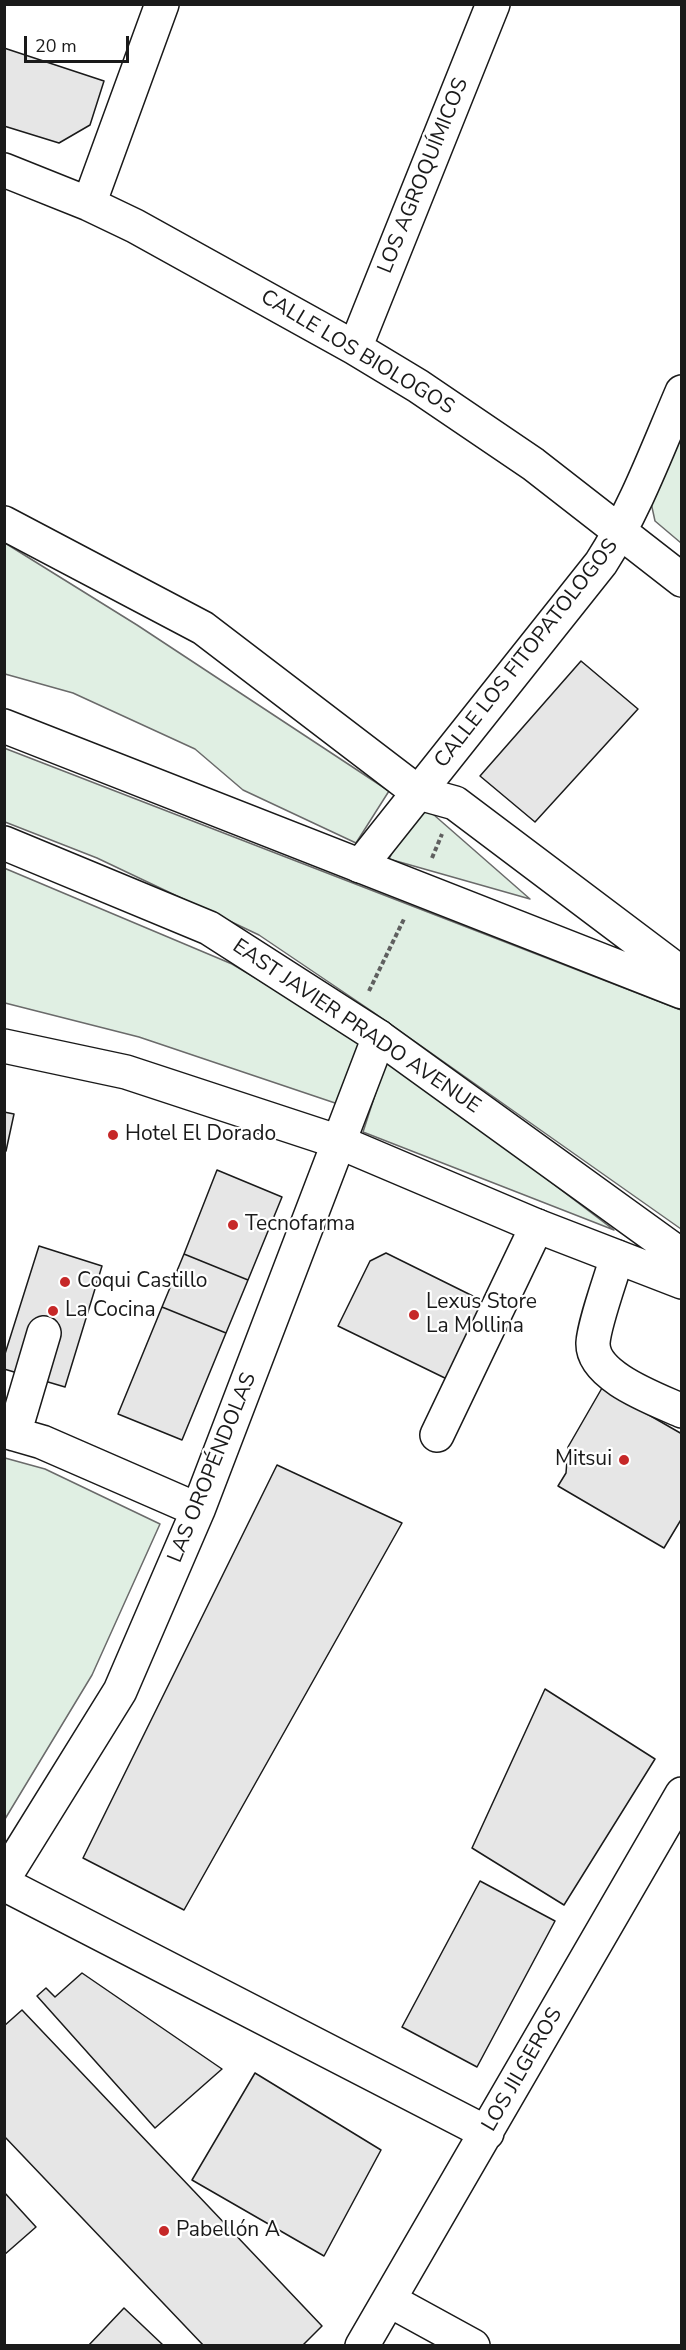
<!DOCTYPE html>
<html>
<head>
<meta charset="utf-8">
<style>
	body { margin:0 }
	#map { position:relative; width:686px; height:2350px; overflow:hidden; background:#fff; font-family:"Nunito Sans",sans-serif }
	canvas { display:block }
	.frame { position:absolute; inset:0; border:6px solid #1a1a1a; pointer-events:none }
	.scale { position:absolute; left:24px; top:36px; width:105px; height:27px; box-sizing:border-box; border:3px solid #1a1a1a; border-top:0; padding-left:8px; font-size:18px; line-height:21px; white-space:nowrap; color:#1a1a1a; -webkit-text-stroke:4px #fff; paint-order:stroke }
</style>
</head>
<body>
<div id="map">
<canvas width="686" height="2350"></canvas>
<div class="frame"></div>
<div class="scale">20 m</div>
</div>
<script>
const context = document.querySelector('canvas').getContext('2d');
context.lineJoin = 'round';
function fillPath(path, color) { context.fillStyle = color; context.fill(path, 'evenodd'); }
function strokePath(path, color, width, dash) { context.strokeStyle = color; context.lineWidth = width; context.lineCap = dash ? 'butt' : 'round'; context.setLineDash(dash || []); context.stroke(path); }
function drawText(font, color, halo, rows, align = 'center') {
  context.font = font + ' "Nunito Sans",sans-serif'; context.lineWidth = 4.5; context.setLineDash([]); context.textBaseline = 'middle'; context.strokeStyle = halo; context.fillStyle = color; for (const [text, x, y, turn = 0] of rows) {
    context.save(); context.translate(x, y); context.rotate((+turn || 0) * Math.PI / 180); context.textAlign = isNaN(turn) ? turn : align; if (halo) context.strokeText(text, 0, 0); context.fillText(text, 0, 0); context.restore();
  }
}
const green = new Path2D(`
	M 681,420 L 681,543 L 655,521 L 650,498 Z
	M 5,543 L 137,625 L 389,791 L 356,843 L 243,790 L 195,749 L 73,693 L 5,674 Z
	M 4,748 L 681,1010 L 681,1229 L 373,1012 L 259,935 L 97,858 L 5,822 Z
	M 418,801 L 530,899 L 389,859 Z
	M 4,868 L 232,964 L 362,1041 L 338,1104 L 139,1037 L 5,1003 Z
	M 387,1058 L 614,1230 L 363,1132 Z
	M 5,1458 L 45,1469 L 160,1524 L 92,1675 L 5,1819 Z`);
const building = new Path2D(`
	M 4,48 L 104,81 L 90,125 L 59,143 L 4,126 Z
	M 581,661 L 638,709 L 535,822 L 480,776 Z
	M 4,1112 L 14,1114 L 6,1151 L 4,1151 Z
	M 217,1170 L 282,1197 L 248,1280 L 184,1254 Z
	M 39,1246 L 102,1266 L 65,1387 L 4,1369 L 4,1357 Z
	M 386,1253 L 489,1304 L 451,1381 L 338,1326 L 370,1261 Z
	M 184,1254 L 248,1280 L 226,1333 L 162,1307 Z
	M 162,1307 L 226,1333 L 182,1440 L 118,1414 Z
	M 602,1388 L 682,1434 L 682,1518 L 664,1548 L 558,1486 L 566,1473 L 568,1447 Z
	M 277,1465 L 402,1523 L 184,1910 L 83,1858 Z
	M 545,1689 L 655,1759 L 564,1905 L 472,1848 Z
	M 480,1881 L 555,1921 L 477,2067 L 402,2027 Z
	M 82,1973 L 222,2069 L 155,2128 L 37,1996 L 46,1988 L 55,1997 Z
	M 22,2010 L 322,2326 L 302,2346 L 204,2346 L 4,2136 L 4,2026 Z
	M 255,2073 L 381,2150 L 324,2256 L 192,2180 Z
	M 4,2192 L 36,2227 L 4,2255 Z
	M 124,2308 L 163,2345 L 163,2346 L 88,2346 Z`);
const path = new Path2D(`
	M 432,858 L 442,834
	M 369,991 L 404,919`);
const minor = new Path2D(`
	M 4,170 L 89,204 L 135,226 L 355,348 L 418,386 L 533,464 L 682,580
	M 89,204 L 162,4
	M 355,348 L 493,4
	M 360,866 L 601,563 C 635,510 657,450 682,392
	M 617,1257 C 611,1278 594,1324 593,1343 C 592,1377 656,1399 682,1411
	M 4,1431 L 42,1442 L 198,1510
	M 14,1434 L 44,1333
	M 437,1435 L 537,1226
	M 4,1878 L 120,1691 L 198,1510 L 379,1037
	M 4,1884 L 487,2133
	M 389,2300 L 473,2346
	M 362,2346 L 682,1794`);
const major = new Path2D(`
	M 4,523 L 203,628 L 419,793 L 455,803 L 682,974
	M 4,726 L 682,992
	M 4,843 L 209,928 L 379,1037 L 682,1256
	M 4,1046 L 126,1072 L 339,1142 L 537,1226 L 682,1282`);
const markers = [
	[113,1135,6,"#c62828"],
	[233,1225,6,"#c62828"],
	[65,1282,6,"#c62828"],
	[53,1311,6,"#c62828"],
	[414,1315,6,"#c62828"],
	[624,1460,6,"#c62828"],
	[164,2231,6,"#c62828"]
];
const streetNames = [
	["LOS AGROQUÍMICOS",424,176,-68],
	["CALLE LOS BIOLOGOS",357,353,31],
	["CALLE LOS FITOPATOLOGOS",527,654,-52],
	["EAST JAVIER PRADO AVENUE",356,1027,34],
	["LAS OROPÉNDOLAS",213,1468,-68],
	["LOS JILGEROS",523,2070,-60]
];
const poiNames = [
	["Hotel El Dorado",125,1135],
	["Tecnofarma",245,1225],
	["Coqui Castillo",77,1282],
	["Lexus Store",426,1303],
	["La Mollina",426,1327],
	["La Cocina",65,1311],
	["Mitsui",612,1460,"right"],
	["Pabellón A",176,2231]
];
fillPath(green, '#e0efe3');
strokePath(green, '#6a6a6a', 1.5);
fillPath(building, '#e6e6e6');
strokePath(building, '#1a1a1a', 1.5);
strokePath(minor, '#1a1a1a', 36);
strokePath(major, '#1a1a1a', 36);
strokePath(path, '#5f5f5f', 4, [4.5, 3]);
strokePath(minor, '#fff', 33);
strokePath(major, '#fff', 33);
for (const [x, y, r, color] of markers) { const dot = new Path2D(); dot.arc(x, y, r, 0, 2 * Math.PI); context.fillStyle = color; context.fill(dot); strokePath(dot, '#fff', 2); }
drawText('21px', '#1a1a1a', '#fff', streetNames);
drawText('21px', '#1a1a1a', '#fff', poiNames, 'left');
</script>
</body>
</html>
